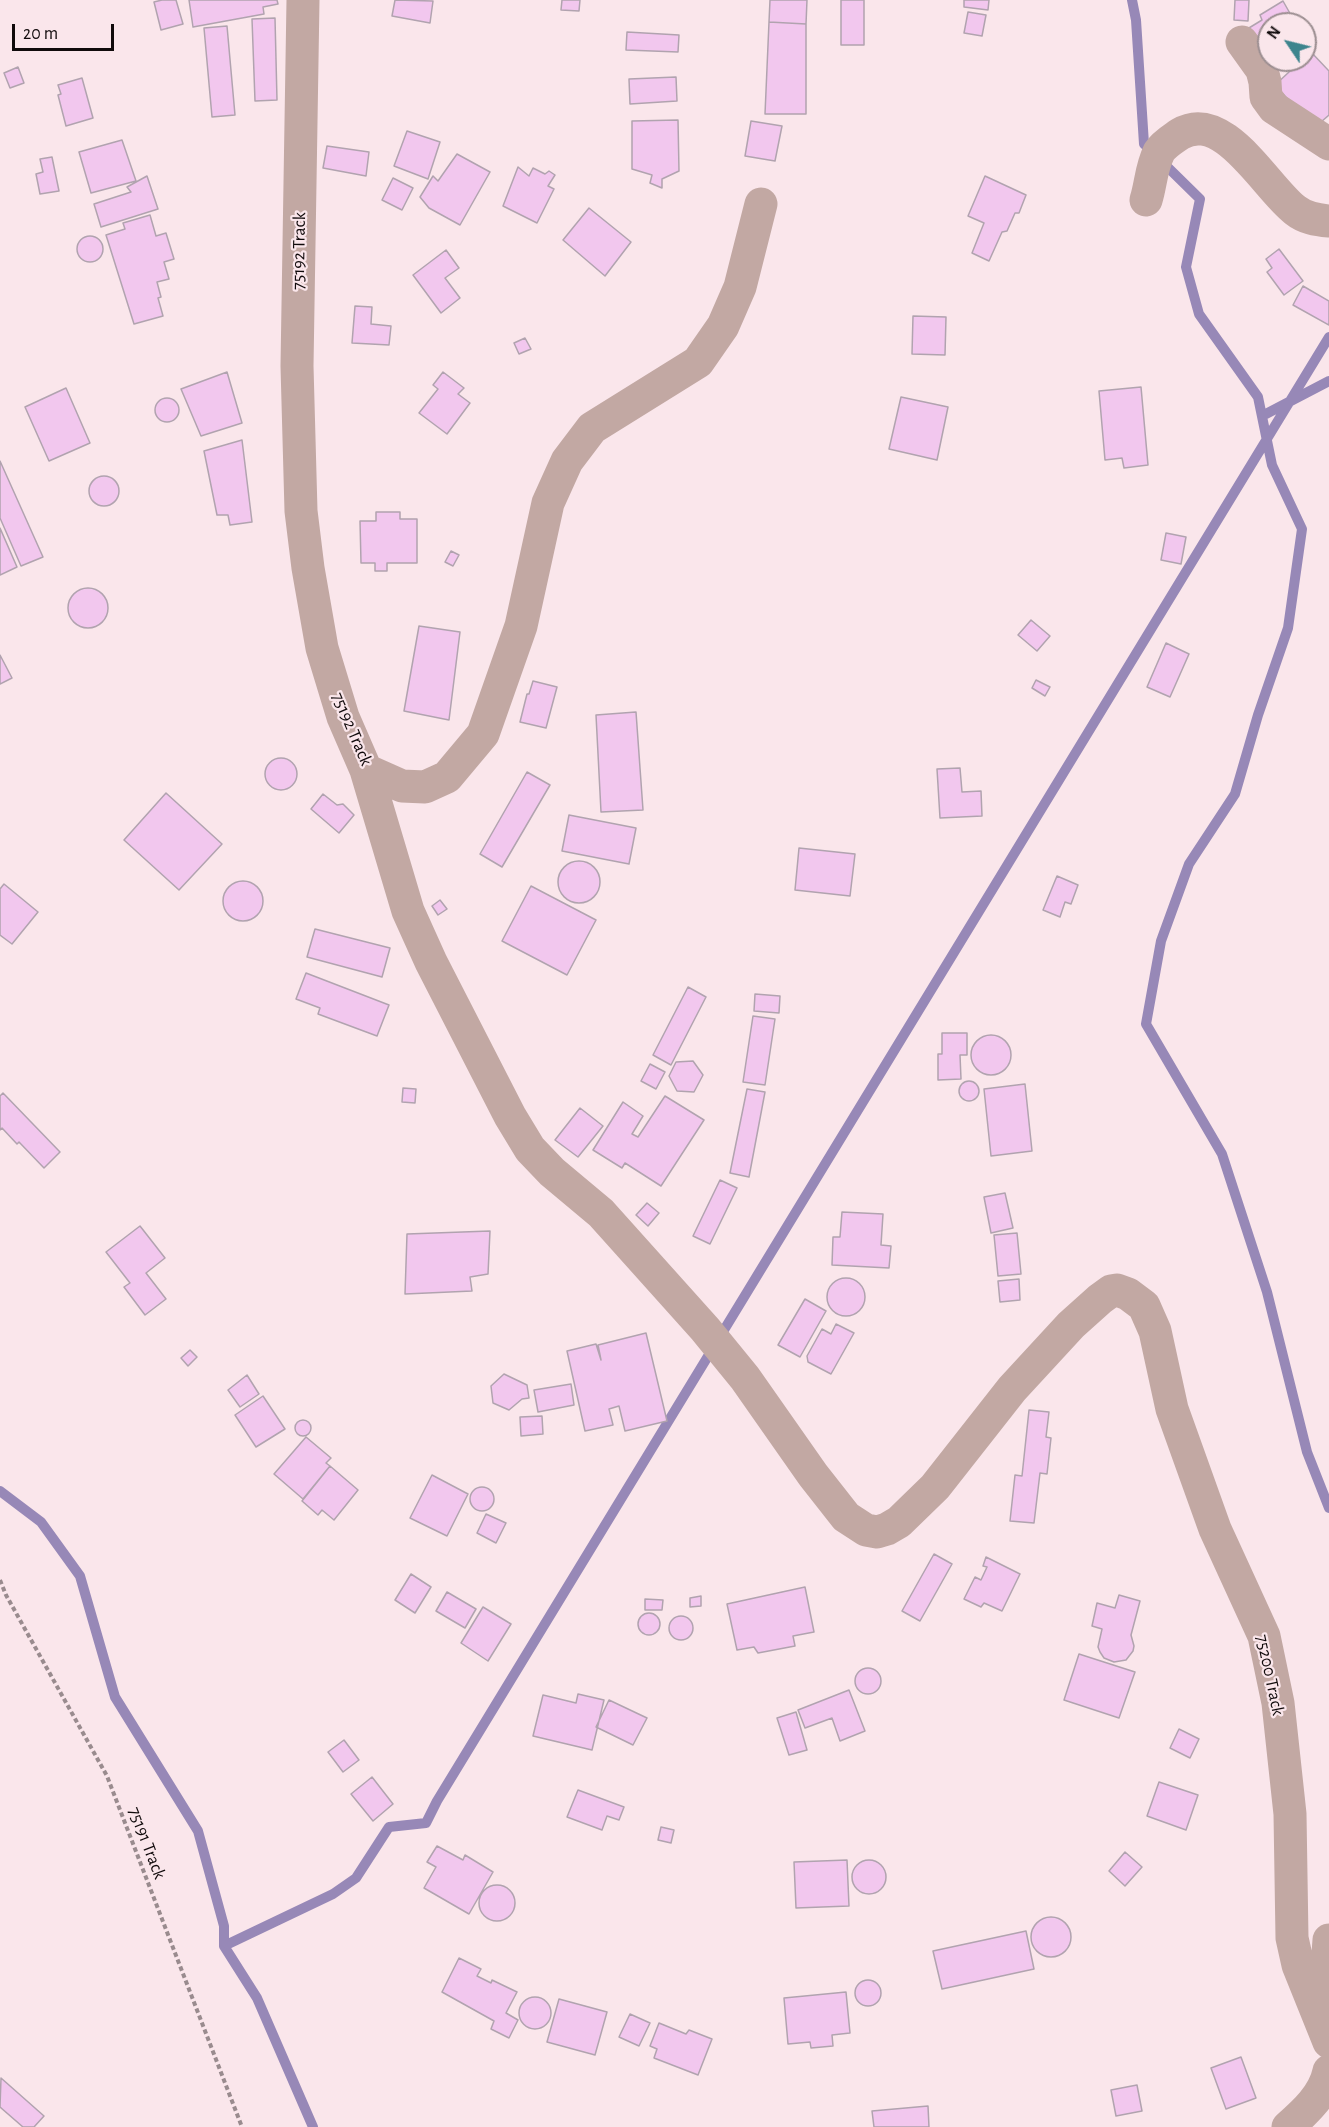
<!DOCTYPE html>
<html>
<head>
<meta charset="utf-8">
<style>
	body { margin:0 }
	#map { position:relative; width:1329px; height:2127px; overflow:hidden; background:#fae6eb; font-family:"Alegreya Sans",sans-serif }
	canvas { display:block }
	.north { position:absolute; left:1257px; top:12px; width:60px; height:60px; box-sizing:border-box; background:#fae6eb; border:2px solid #9c8e91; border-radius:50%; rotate:305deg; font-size:16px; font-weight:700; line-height:24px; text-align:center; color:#100a0b }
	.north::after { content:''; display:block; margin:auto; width:21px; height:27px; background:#3d848d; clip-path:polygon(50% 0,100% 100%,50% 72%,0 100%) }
	.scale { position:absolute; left:12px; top:24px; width:102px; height:27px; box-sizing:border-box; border:3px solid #100a0b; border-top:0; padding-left:8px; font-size:18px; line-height:21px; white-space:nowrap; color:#100a0b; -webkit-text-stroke:4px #fae6eb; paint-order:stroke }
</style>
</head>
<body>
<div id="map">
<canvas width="1329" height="2127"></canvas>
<div class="north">N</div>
<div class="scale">20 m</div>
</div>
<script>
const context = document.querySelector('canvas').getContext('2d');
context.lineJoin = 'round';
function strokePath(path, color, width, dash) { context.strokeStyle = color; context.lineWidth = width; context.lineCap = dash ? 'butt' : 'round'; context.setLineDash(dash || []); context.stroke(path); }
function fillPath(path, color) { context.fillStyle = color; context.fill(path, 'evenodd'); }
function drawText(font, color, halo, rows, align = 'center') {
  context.font = font + ' "Alegreya Sans",sans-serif'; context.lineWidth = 4.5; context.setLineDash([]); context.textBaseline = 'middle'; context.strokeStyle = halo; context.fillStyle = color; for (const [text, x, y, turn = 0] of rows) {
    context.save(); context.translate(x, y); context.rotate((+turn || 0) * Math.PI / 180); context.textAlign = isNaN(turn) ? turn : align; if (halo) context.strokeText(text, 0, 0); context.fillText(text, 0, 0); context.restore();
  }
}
const stream = new Path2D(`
	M 1132,0 L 1136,20 L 1144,144 L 1200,199 L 1186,267 L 1199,314 L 1258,397 L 1272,465 L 1302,529 L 1288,628 L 1258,715 L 1235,794 L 1189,864 L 1161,941 L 1146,1024 L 1222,1154 L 1267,1292 L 1307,1452 L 1329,1508
	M 1262,416 L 1329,381
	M 0,1491 L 41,1522 L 80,1576 L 115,1697 L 198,1831 L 224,1926 L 224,1946 L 257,1998 L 313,2127
	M 224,1946 L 333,1894 L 356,1878 L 389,1827 L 426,1823 L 437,1801 L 1329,337`);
const building = new Path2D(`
	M 162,0 L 176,0 L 183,24 L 161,30 L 154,2 Z
	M 189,0 L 277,0 L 278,4 L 263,7 L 264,14 L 193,27 Z
	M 395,0 L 433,1 L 430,23 L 392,16 Z
	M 562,0 L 580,0 L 579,11 L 561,10 Z
	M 770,0 L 807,0 L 806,24 L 769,22 Z
	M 841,0 L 864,0 L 864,45 L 841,45 Z
	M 964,0 L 989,0 L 988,10 L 964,7 Z
	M 1235,0 L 1249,0 L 1248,21 L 1234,20 Z
	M 1283,1 L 1296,24 L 1269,24 L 1269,60 L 1244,31 L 1262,20 L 1260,15 Z
	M 968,12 L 986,15 L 982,36 L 964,33 Z
	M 275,18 L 277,100 L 255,101 L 252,19 Z
	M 769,22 L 806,24 L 806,114 L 765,114 Z
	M 227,26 L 235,115 L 212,117 L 204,28 Z
	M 627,32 L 679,35 L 678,52 L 626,50 Z
	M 1311,52 L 1329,71 L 1329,115 L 1314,128 L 1275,85 L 1302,60 L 1305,60 L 1305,57 Z
	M 18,67 L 24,83 L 10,88 L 4,73 Z
	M 676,77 L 677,101 L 630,104 L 629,79 Z
	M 82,78 L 93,118 L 66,126 L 58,95 L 61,94 L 58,85 Z
	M 678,120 L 679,171 L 662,179 L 662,188 L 650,183 L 652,175 L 632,169 L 632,121 Z
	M 751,121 L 782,126 L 775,161 L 745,156 Z
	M 407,131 L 440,142 L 428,179 L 394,166 Z
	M 122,140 L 136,181 L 91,193 L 79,152 Z
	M 327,146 L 369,152 L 366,176 L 323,168 Z
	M 457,154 L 490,172 L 460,225 L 429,208 L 420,197 L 433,176 L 438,181 Z
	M 52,157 L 59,191 L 40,194 L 36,174 L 43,172 L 40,159 Z
	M 518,167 L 529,176 L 533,168 L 545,174 L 549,171 L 555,175 L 548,186 L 554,189 L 537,223 L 503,206 Z
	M 147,176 L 158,209 L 101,227 L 94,204 L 131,192 L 127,187 Z
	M 985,176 L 1026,195 L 1019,213 L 1015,213 L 1007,231 L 1002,232 L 989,261 L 972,253 L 984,223 L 968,216 Z
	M 393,178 L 413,188 L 402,210 L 382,200 Z
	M 589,208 L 631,242 L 605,276 L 563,240 Z
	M 150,215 L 156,236 L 166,233 L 174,259 L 164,262 L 169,279 L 157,282 L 161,297 L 158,298 L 163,316 L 134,324 L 106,235 L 125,229 L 123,223 Z
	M77 249a13 13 0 1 1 26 0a13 13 0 1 1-26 0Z
	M 1279,249 L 1303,281 L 1284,295 L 1267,272 L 1272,268 L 1266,259 Z
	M 446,250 L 459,268 L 445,278 L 460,298 L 441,313 L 413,275 Z
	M 1303,286 L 1329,301 L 1329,325 L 1293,305 Z
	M 355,306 L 372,307 L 371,324 L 391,326 L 389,345 L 352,343 Z
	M 913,316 L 946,317 L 945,355 L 912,354 Z
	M 525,338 L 531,349 L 519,354 L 514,343 Z
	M 227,372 L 242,423 L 201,436 L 181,389 Z
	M 443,372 L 464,388 L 458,394 L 470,403 L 447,434 L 419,413 L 438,389 L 433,385 Z
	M 1141,387 L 1148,465 L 1124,468 L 1122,458 L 1105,460 L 1099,391 Z
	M 66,388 L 90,443 L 49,461 L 25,407 Z
	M 901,397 L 948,407 L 937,460 L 889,449 Z
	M155 410a12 12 0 1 1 24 0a12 12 0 1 1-24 0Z
	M 242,440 L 252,522 L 230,525 L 228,515 L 217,515 L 204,451 Z
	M 0,461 L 43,557 L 21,566 L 0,518 Z
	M89 491a15 15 0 1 1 30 0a15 15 0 1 1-30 0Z
	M 376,512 L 400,512 L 400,519 L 417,519 L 417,563 L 387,563 L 387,571 L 375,571 L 375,563 L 361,563 L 360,521 L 376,521 Z
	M 0,528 L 17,567 L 0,575 Z
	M 1166,533 L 1186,537 L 1181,564 L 1161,560 Z
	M 451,551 L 459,555 L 453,566 L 445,562 Z
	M68 608a20 20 0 1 1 40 0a20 20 0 1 1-40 0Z
	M 1031,620 L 1050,636 L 1037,651 L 1018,635 Z
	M 419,626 L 460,632 L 449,720 L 404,711 Z
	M 1166,643 L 1189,654 L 1170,697 L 1147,687 Z
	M 0,655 L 12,678 L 0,684 Z
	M 1036,680 L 1050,687 L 1045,696 L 1032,688 Z
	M 533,681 L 557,687 L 546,728 L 520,722 L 527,694 L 529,694 Z
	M 636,712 L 643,810 L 601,812 L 596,715 Z
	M265 774a16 16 0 1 1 32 0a16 16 0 1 1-32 0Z
	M 960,768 L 962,792 L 981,791 L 982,816 L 940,818 L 937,769 Z
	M 527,772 L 550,785 L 502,867 L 480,854 Z
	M 166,793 L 222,844 L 179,890 L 124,840 Z
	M 323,794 L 337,805 L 343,804 L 354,815 L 339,833 L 311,809 Z
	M 569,815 L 636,828 L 629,864 L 562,851 Z
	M 799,848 L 855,854 L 850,896 L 795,890 Z
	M558 882a21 21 0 1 1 42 0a21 21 0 1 1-42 0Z
	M 1057,876 L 1078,885 L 1071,904 L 1065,902 L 1060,917 L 1043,910 Z
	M223 901a20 20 0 1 1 40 0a20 20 0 1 1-40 0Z
	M 4,884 L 38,912 L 12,944 L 0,935 L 0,889 Z
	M 531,886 L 596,920 L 567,975 L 502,941 Z
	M 440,900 L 447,909 L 438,915 L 432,906 Z
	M 315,929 L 390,948 L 382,977 L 307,957 Z
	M 306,973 L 389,1005 L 377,1036 L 318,1014 L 320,1008 L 296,999 Z
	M 688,987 L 706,997 L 671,1065 L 653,1055 Z
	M 755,994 L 780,996 L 779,1013 L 754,1011 Z
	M 753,1016 L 775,1019 L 765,1085 L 743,1082 Z
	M 942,1033 L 967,1033 L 967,1055 L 960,1055 L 961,1079 L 938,1080 L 938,1054 L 942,1054 Z
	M971 1055a20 20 0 1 1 40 0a20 20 0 1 1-40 0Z
	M 693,1061 L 703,1075 L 694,1092 L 677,1091 L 669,1076 L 676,1062 Z
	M 650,1064 L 665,1072 L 656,1089 L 641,1081 Z
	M959 1091a10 10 0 1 1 20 0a10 10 0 1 1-20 0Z
	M 1025,1084 L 1032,1151 L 991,1156 L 984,1089 Z
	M 403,1088 L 416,1089 L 415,1103 L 402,1102 Z
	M 747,1089 L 765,1092 L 749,1177 L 730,1173 Z
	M 3,1093 L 60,1152 L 44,1168 L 19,1142 L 17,1144 L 2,1128 L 0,1130 L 0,1096 Z
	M 665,1096 L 704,1120 L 661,1186 L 625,1163 L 622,1168 L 593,1150 L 623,1102 L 643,1116 L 632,1134 L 638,1137 Z
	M 580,1108 L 603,1126 L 578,1157 L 555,1140 Z
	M 720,1180 L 737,1188 L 710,1244 L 693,1236 Z
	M 1005,1193 L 1013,1228 L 991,1233 L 984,1197 Z
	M 647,1203 L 659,1213 L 648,1226 L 636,1215 Z
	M 842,1212 L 883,1214 L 881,1245 L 891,1246 L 889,1268 L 832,1265 L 833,1237 L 840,1237 Z
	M 140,1226 L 165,1258 L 146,1273 L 166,1299 L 145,1315 L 124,1287 L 130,1283 L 106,1252 Z
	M 490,1231 L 488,1274 L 470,1277 L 472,1291 L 405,1294 L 407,1234 Z
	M 1017,1233 L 1021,1274 L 998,1276 L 994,1235 Z
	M827 1297a19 19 0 1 1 38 0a19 19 0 1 1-38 0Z
	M 1019,1279 L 1020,1300 L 1000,1302 L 998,1281 Z
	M 805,1299 L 826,1311 L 800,1357 L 778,1345 Z
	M 836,1324 L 854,1333 L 831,1374 L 808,1362 L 807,1356 L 822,1329 L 831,1334 Z
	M 646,1333 L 667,1421 L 625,1431 L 619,1406 L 609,1409 L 613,1425 L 585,1431 L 567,1351 L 596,1344 L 601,1360 L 598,1345 Z
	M 190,1350 L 197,1357 L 188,1366 L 181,1358 Z
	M 504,1374 L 527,1385 L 529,1398 L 522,1399 L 509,1410 L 493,1403 L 491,1386 Z
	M 247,1375 L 259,1394 L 240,1407 L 228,1390 Z
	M 571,1384 L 574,1405 L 538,1412 L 534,1390 Z
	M 263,1396 L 285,1429 L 256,1447 L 235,1415 Z
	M 1029,1410 L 1049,1412 L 1046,1437 L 1051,1438 L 1047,1474 L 1040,1473 L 1034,1523 L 1010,1521 L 1015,1475 L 1022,1476 Z
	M 542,1416 L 543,1434 L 521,1436 L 520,1417 Z
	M295 1428a8 8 0 1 1 16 0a8 8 0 1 1-16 0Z
	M 306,1437 L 331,1458 L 326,1463 L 330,1466 L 303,1499 L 274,1474 Z
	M 330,1466 L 358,1490 L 334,1520 L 322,1510 L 318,1515 L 302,1501 Z
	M 432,1475 L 468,1494 L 447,1536 L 410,1518 Z
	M470 1499a12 12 0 1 1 24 0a12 12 0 1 1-24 0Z
	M 486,1514 L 506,1523 L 496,1543 L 477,1533 Z
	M 934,1554 L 952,1564 L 920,1621 L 902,1611 Z
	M 986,1557 L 1020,1574 L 1002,1611 L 984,1603 L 981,1607 L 964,1599 L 975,1577 L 981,1580 L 987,1567 L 983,1566 Z
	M 411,1574 L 431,1587 L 415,1613 L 395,1600 Z
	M 805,1587 L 814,1632 L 793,1636 L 795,1646 L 758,1653 L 754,1647 L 737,1650 L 727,1604 Z
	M 447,1592 L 476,1609 L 465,1628 L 436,1611 Z
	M 1119,1595 L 1140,1601 L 1131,1635 L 1134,1646 L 1133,1651 L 1126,1660 L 1114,1662 L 1104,1658 L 1100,1652 L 1098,1647 L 1102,1629 L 1092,1626 L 1097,1603 L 1115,1608 Z
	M 701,1596 L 701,1606 L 690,1607 L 690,1598 Z
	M 645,1599 L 663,1600 L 662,1610 L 645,1610 Z
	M 483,1607 L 511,1624 L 488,1661 L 461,1643 Z
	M638 1624a11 11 0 1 1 22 0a11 11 0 1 1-22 0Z
	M669 1628a12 12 0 1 1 24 0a12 12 0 1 1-24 0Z
	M 1079,1654 L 1135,1672 L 1119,1718 L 1064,1700 Z
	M855 1681a13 13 0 1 1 26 0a13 13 0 1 1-26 0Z
	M 849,1690 L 865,1731 L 840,1741 L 832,1718 L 805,1728 L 798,1710 Z
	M 578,1694 L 604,1700 L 592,1750 L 533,1736 L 543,1695 L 576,1703 Z
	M 609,1700 L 647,1718 L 633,1745 L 596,1727 Z
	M 796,1712 L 807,1750 L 789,1755 L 777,1718 Z
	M 1179,1729 L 1199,1739 L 1190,1758 L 1170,1748 Z
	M 344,1740 L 359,1760 L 343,1772 L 328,1752 Z
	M 372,1777 L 393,1804 L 373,1821 L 351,1794 Z
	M 1159,1782 L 1198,1795 L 1186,1830 L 1147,1816 Z
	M 578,1790 L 624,1807 L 619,1820 L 607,1816 L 602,1830 L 567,1817 Z
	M 661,1827 L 674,1830 L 671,1843 L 658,1840 Z
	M 437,1846 L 463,1860 L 465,1855 L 493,1872 L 469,1914 L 424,1888 L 436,1867 L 427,1862 Z
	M 1125,1852 L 1142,1867 L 1125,1886 L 1109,1871 Z
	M 847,1860 L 849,1906 L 796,1908 L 794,1862 Z
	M852 1877a17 17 0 1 1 34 0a17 17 0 1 1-34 0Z
	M479 1903a18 18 0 1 1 36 0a18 18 0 1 1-36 0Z
	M1031 1937a20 20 0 1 1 40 0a20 20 0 1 1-40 0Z
	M 1026,1931 L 1034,1969 L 942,1989 L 933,1951 Z
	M 459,1958 L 481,1969 L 477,1976 L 491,1983 L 492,1980 L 517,1992 L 506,2013 L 518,2020 L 509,2038 L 491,2029 L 494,2021 L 442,1992 Z
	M855 1993a13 13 0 1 1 26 0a13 13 0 1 1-26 0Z
	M 846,1992 L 850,2033 L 832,2035 L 833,2046 L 811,2048 L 810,2042 L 788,2044 L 784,1998 Z
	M519 2013a16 16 0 1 1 32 0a16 16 0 1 1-32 0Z
	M 559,1999 L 607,2012 L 595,2055 L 547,2042 Z
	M 630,2014 L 650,2023 L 639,2046 L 619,2037 Z
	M 659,2023 L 686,2034 L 689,2030 L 712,2039 L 698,2075 L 654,2058 L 657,2049 L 650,2046 Z
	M 1241,2057 L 1256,2098 L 1226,2109 L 1211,2068 Z
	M 1,2078 L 44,2116 L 34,2127 L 23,2127 L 0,2107 Z
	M 1137,2085 L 1142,2111 L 1116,2116 L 1111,2090 Z
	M 928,2106 L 929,2127 L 874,2127 L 872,2111 Z`);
const path = new Path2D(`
	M 0,1580 L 6,1595 L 107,1776 L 242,2127`);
const street = new Path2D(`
	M 303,0 L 297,366 L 301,511 L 308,568 L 322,648 L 343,717 L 366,770 L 408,911 L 431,962 L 510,1116 L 530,1149 L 552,1172 L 601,1213 L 705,1329 L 745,1378 L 813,1475 L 846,1517 L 866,1530 L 877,1532 L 887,1529 L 899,1522 L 935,1487 L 1012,1389 L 1071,1325 L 1100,1299 L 1111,1291 L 1117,1290 L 1128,1294 L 1144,1306 L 1155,1331 L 1172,1409 L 1215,1529 L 1264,1636 L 1278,1703 L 1290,1814 L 1292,1938 L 1298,1965 L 1329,2042
	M 1242,42 L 1262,70 L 1265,82 L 1266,97 L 1274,108 L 1329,144
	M 1146,200 C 1151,184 1151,168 1159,152 C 1164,144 1173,139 1180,134 C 1224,108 1266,188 1295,210 C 1305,218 1316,220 1329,221
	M 366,770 L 402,786 L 425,787 L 447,777 L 483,734 L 521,626 L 548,503 L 567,461 L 592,428 L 698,362 L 723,326 L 740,287 L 761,204
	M 1329,1940 L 1327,1967 L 1329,2017
	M 1288,2127 C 1305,2112 1324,2095 1329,2071`);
const streetNames = [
	["75192 Track",299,251,-89],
	["75192 Track",352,729,67],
	["75200 Track",1270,1675,78],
	["75191 Track",147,1843,69]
];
strokePath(stream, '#9788b7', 10);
fillPath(building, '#f2c7ee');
strokePath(building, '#b1a3af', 1.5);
strokePath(path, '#998b8e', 4, [4.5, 3]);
strokePath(street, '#c2a8a3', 33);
drawText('18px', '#100a0b', '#fae6eb', streetNames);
</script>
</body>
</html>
